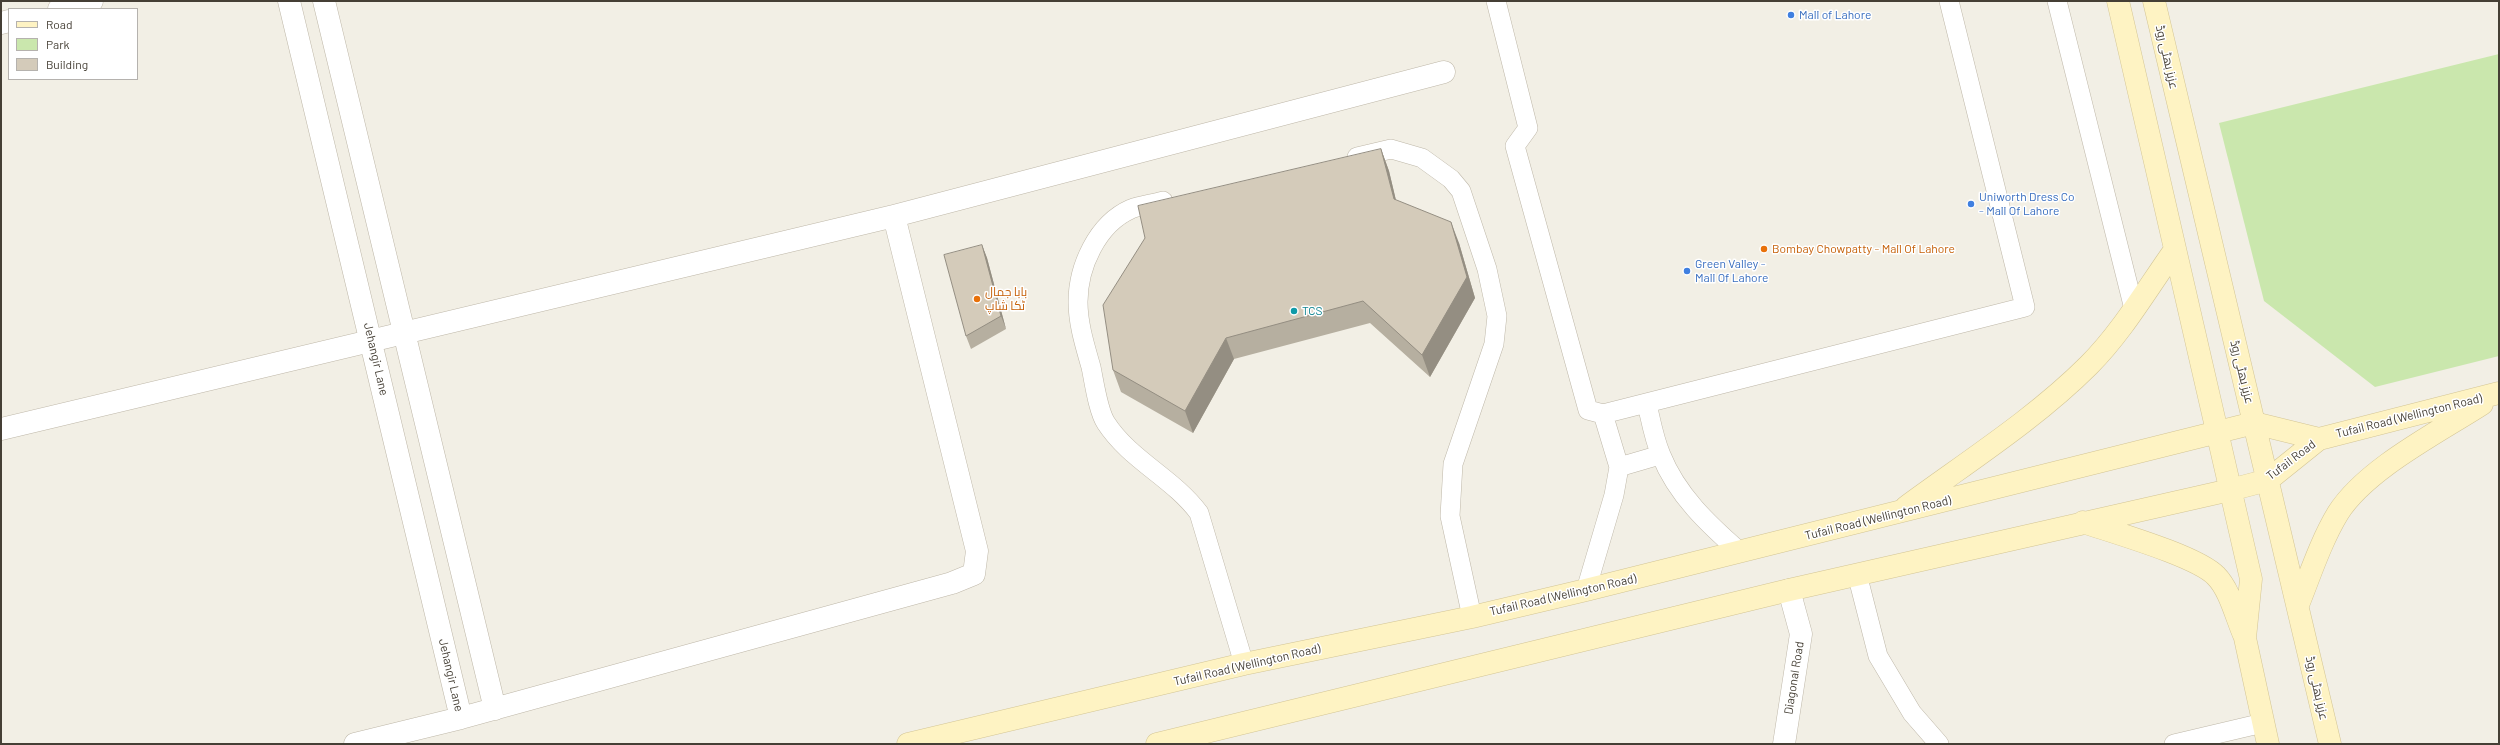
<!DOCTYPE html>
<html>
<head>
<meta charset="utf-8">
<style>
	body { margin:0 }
	#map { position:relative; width:2500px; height:745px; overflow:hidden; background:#f2efe5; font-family:Barlow,sans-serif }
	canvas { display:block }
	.frame { position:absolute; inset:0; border:2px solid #453f35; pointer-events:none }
	.legend { position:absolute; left:8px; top:8px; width:130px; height:72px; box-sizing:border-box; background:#fff; border:1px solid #b5b2ae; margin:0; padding:5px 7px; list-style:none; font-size:12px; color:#453f35 }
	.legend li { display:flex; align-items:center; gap:8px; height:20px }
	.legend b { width:20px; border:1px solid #b5b2ae }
</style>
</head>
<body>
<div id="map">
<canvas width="2500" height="745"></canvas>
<div class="frame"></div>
<ul class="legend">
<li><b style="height:5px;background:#fef3c3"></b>Road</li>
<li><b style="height:11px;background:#cae7ad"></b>Park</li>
<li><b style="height:11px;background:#d4cbba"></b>Building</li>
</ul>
</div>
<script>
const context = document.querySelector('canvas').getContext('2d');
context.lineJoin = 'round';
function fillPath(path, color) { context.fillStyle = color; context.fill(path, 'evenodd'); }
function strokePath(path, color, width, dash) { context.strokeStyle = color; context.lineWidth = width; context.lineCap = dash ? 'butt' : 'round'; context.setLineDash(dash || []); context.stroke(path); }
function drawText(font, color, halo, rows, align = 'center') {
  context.font = font + ' Barlow,Cairo,sans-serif'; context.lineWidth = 3; context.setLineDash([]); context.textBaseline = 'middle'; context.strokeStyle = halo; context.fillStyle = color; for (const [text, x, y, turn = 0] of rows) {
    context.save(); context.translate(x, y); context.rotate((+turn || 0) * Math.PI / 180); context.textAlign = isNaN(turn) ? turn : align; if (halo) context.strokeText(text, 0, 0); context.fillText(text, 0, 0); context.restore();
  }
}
const green = new Path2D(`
	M 2499,54 L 2499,356 L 2375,387 L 2264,301 L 2219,123 Z`);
const lane = new Path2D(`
	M 1496,1 L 1528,128 L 1515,146 L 1588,410 L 1603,414 L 2025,307 L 1949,1
	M 2057,1 L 2134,309
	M 1357,157 L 1391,149 L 1422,158 L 1451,179 L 1461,191 L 1487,269 L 1497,316 L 1494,344 L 1453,464 L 1450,516 L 1472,617
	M 1163,201 C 1153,204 1141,205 1131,209 C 1097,224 1078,267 1078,302 C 1078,324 1085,346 1091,367 C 1094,381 1098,411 1106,423 C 1130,460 1173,478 1199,513 L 1244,664
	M 1647,404 C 1651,421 1654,439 1661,455 C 1677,495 1708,524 1740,552
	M 1619,467 L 1660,455
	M 1857,574 L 1878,656 L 1912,713 L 1939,744
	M 1586,590 L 1614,495 L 1619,467 L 1603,414
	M 2174,744 L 2263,723`);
const street = new Path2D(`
	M 289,1 L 461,718
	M 324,1 L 495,709
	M 59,9 L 92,1
	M 1,23 L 9,21
	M 1,429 L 894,216 L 1444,72
	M 355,744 L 461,718 L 952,583 L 974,574 L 977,551 L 894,216
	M 1784,744 L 1801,634 L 1789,590`);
const secondary = new Path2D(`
	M 2118,1 L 2251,579 L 2245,638 L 2268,744
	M 2154,1 L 2330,744
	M 1906,507 C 1967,462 2035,419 2089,365 C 2122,332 2147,289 2174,251
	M 2083,522 C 2112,532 2197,556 2216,576 C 2230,590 2236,617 2244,635
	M 2298,605 C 2310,575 2321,541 2338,513 C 2366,469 2437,433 2482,404
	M 908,744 L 1244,664 L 1472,617 L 1586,590 L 2254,423 L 2319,439
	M 1157,744 L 1789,590 L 2230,490 L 2268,480 L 2319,439 L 2499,393`);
const wall = new Path2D(`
	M 1381,149 L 1389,171 L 1396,201 L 1459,243 L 1475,298 L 1430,377 L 1370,323 L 1234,359 L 1193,433 L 1121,392 L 1113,370 Z
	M 982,245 L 987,258 L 1006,329 L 971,349 L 966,336 Z`);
const shadedWall = new Path2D(`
	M 1381,149 L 1389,171 L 1401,221 L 1394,199 Z
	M 1451,222 L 1459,243 L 1475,298 L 1430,377 L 1422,355 Z
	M 982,245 L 987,258 L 1006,329 L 1001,316 Z
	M 1226,338 L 1234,359 L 1193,433 L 1185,411 Z`);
const building = new Path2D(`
	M 1381,149 L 1394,199 L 1451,222 L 1467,277 L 1422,355 L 1363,301 L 1226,338 L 1185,411 L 1113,370 L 1103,305 L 1145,238 L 1138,206 Z
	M 982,245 L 1001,316 L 966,336 L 944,255 Z`);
const markers = [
	[1791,15,4,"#3f7fe0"],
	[1971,204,4,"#3f7fe0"],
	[1764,249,4,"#e8710a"],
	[1687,271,4,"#3f7fe0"],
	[977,299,4,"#e8710a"],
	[1294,311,4,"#0f9aa8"]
];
const shopNames = [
	["Mall of Lahore",1799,15],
	["Uniworth Dress Co",1979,197],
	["- Mall Of Lahore",1979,211],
	["Green Valley -",1695,264],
	["Mall Of Lahore",1695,278]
];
const streetNames = [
	["عزیز بھٹی روڈ",2167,57,77],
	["Jehangir Lane",376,359,77],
	["عزیز بھٹی روڈ",2242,372,76],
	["Tufail Road (Wellington Road)",2409,416,-14],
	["Tufail Road",2291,460,-37],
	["Tufail Road (Wellington Road)",1878,518,-14],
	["Tufail Road (Wellington Road)",1563,595,-13],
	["Tufail Road (Wellington Road)",1247,665,-13],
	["Jehangir Lane",451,675,77],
	["Diagonal Road",1794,678,-81],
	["عزیز بھٹی روڈ",2317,688,77]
];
const foodNames = [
	["Bombay Chowpatty - Mall Of Lahore",1772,249],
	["بابا جمال",985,292],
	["ٹکا شاپ",985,306]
];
const cultureNames = [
	["TCS",1302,311]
];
fillPath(green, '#cae7ad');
strokePath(lane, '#beb7a8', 20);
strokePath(street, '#beb7a8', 23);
strokePath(secondary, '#d3c595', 23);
strokePath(lane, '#fff', 19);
strokePath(street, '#fff', 22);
strokePath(secondary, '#fef3c3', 22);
fillPath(wall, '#b6afa0');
fillPath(shadedWall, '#948e82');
fillPath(building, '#d4cbba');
strokePath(building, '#948e82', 1);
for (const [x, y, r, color] of markers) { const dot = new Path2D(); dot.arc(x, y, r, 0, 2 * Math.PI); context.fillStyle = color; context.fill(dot); strokePath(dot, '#fff', 1.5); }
drawText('12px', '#366cbe', '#fff', shopNames, 'left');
drawText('12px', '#453f35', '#fff', streetNames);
drawText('12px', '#c56008', '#fff', foodNames, 'left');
drawText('12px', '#0d838f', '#fff', cultureNames, 'left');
</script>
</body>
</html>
